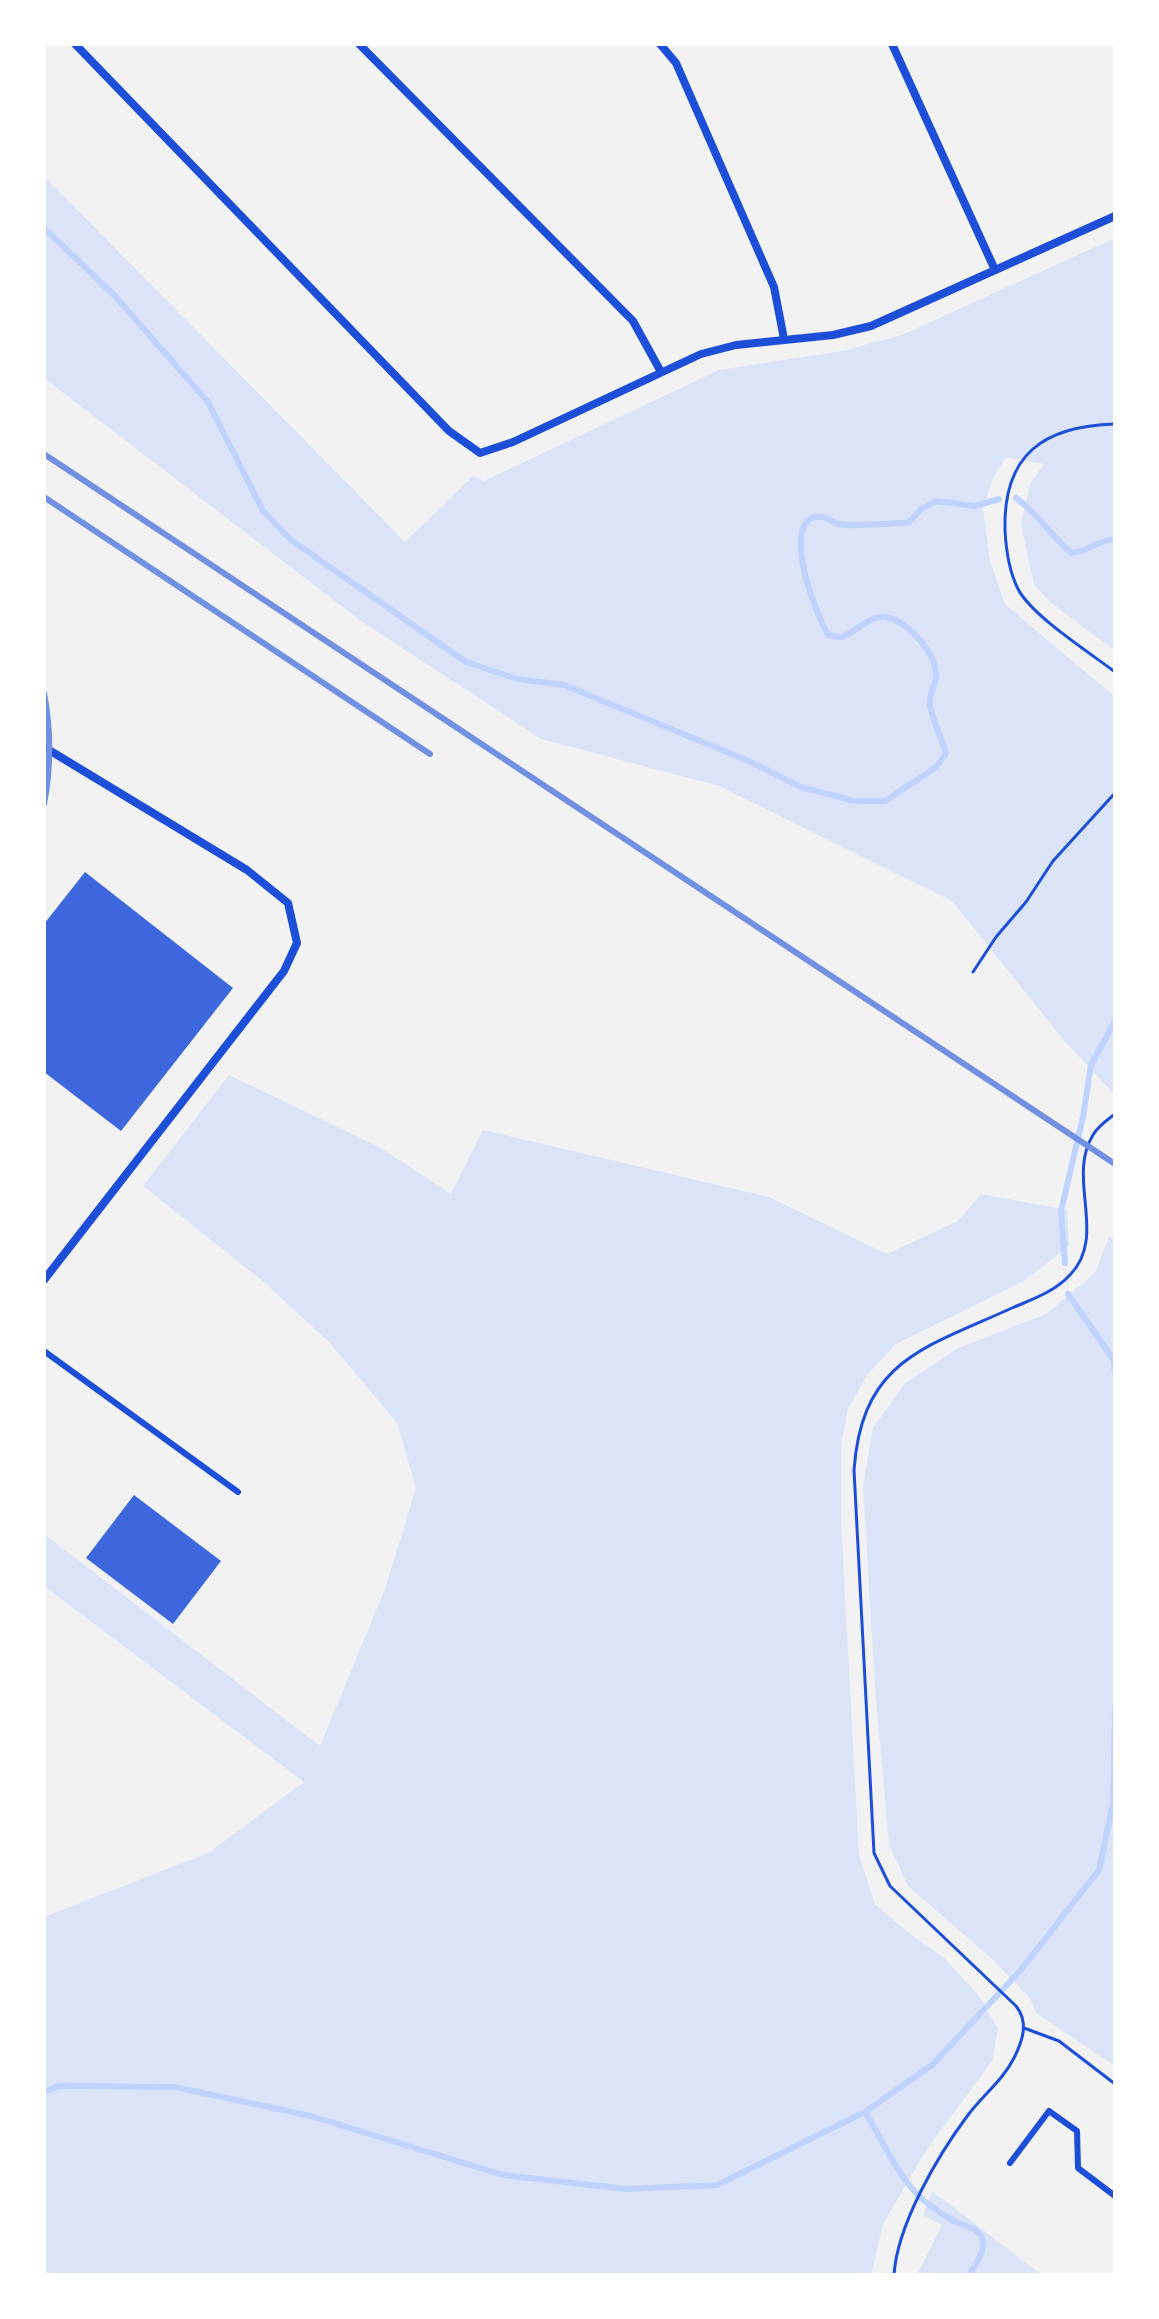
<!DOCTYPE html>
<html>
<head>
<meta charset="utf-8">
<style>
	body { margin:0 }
	#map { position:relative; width:1159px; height:2319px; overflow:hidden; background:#f2f2f2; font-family:"Noto Sans",sans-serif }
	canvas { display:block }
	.frame { position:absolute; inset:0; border:46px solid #fff; pointer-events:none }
</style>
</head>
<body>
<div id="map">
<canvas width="1159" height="2319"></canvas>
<div class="frame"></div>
</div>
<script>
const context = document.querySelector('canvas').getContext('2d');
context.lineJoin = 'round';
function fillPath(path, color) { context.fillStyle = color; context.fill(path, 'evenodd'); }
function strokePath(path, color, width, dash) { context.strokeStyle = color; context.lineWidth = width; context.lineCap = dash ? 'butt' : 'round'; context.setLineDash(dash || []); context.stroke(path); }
const green = new Path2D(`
	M 44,176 L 405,542 L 473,476 L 484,481 L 719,370 L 842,351 L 902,335 L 1115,238 L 1115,651 L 1050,602 L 1034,585 L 1021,524 L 1030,484 L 1044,464 L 1006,457 L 994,476 L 983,508 L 990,561 L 1005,604 L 1115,697 L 1115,1091 L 1113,1093 L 1062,1038 L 952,901 L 719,786 L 541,739 L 361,621 L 44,378 Z
	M 229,1075 L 379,1147 L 451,1194 L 483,1130 L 769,1197 L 887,1254 L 958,1221 L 981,1194 L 1067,1210 L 1069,1246 L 1024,1281 L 896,1344 L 867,1375 L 848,1409 L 841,1444 L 841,1520 L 859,1855 L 875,1904 L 906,1931 L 945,1959 L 980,1997 L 998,2029 L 992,2061 L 927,2149 L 883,2224 L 871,2275 L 44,2275 L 44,1917 L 208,1853 L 304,1782 L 44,1586 L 44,1534 L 320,1746 L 385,1589 L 416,1488 L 397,1423 L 329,1342 L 265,1283 L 143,1186 Z
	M 1109,1237 L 1115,1239 L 1115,2066 L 1036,2013 L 1030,1998 L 992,1959 L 908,1886 L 889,1844 L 875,1689 L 863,1486 L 873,1428 L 905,1383 L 956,1349 L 1046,1314 L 1095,1273 Z
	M 932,2191 L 1042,2275 L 917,2275 L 942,2225 L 923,2215 Z`);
const stream = new Path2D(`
	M 44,228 L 114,295 L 208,402 L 263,511 L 291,540 L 466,662 L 517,679 L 564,685 L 749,761 L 801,787 L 854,801 L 885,801 L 935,768 L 946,754 C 942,738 933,722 930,706 C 928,694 936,687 936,676 C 936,653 909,622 886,617 C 869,614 856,634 841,637 C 837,637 832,636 828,635 C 817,616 780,524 816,517 C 825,515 831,522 839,524 C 853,528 890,522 908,523 L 920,510 L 936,501 L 975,506 L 999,499
	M 1016,498 C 1038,513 1051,537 1072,553 C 1089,551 1099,540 1115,539
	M 1065,1263 L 1061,1211 L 1083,1117 L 1091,1065 L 1115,1021
	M 1068,1294 L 1113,1359 L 1115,1373
	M 44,2092 L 59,2086 L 175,2087 L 311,2116 L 503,2175 L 626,2189 L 717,2185 L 865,2112 L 932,2065 L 1020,1971 L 1099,1870 L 1113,1804 L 1115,1707
	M 865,2112 C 882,2139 899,2179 923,2200 C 932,2207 944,2216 954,2221 C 963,2226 975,2226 981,2236 C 988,2248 975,2265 969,2275`);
const building = new Path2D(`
	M 85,872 L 233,988 L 121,1131 L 44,1072 L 44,924 Z
	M 134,1495 L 221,1561 L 173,1624 L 86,1558 Z`);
const path = new Path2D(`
	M 1115,424 C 1044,426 1003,454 1005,530 C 1006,550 1009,571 1018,589 C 1032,616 1089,652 1115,672
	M 973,972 L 996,937 L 1026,902 L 1053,861 L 1115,793
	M 1024,2028 L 1059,2041 L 1115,2084
	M 894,2275 C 897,2225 938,2155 968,2115 C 983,2095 1003,2080 1014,2058 C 1023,2040 1029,2022 1016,2006 L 890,1886 L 874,1853 L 854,1470 C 862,1360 924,1348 1012,1308 C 1033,1299 1054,1292 1070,1275 C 1108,1236 1066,1178 1093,1135 C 1098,1126 1107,1120 1115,1114`);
const service = new Path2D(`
	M 44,1351 L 238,1492
	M 1010,2163 L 1049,2111 L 1077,2131 L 1078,2168 L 1115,2196`);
const minor = new Path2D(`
	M 75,44 L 449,431 L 480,453 L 513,442 L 701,354 L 736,345 L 833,335 L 871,326 L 1115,216
	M 359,44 L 633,321 L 661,372
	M 660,44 L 676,63 L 774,287 L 784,339
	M 892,44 L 995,270
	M 44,747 L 247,870 L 288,903 L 297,943 L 284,971 L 44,1280`);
const rail = new Path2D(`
	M 44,454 L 1115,1164
	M 44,497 L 430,754
	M 44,693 C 51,728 51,769 44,804`);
fillPath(green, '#dbe4f7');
strokePath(stream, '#bfd3fe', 6);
fillPath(building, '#3d67dc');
strokePath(path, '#1d4ed8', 3);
strokePath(service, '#1d4ed8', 6);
strokePath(minor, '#1d4ed8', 8);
strokePath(rail, '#7290e2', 6);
</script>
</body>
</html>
